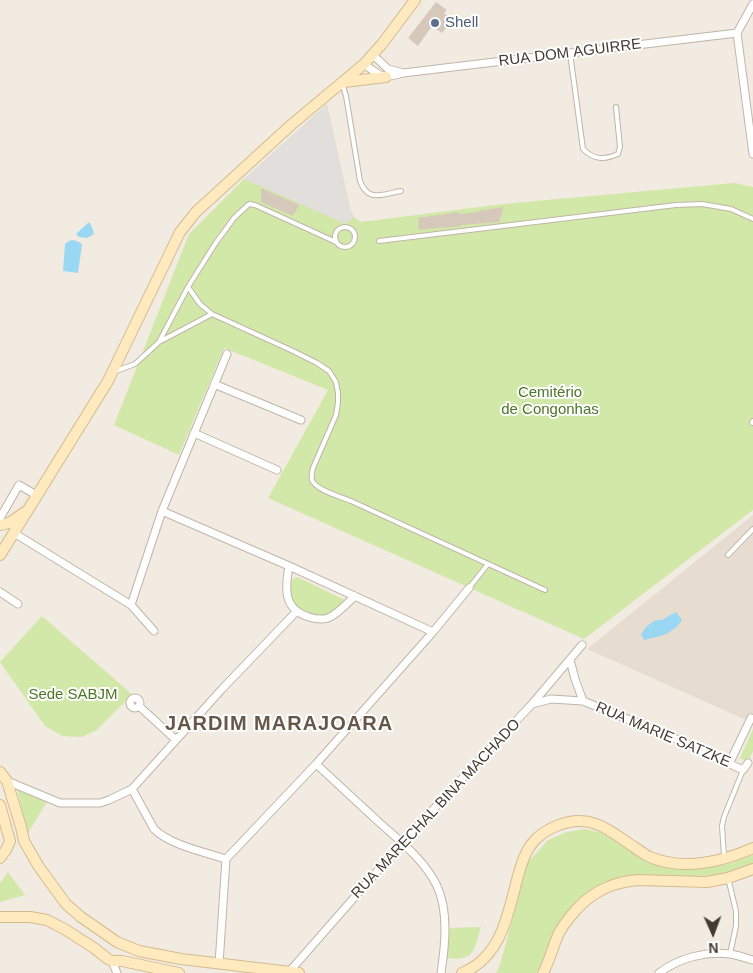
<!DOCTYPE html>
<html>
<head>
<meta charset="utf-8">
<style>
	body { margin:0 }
	#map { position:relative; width:753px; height:973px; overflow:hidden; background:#f2ebe2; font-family:Arial,sans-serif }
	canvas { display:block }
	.north { position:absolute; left:688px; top:908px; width:50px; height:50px; -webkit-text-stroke:4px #fff; paint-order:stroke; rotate:178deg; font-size:14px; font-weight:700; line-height:20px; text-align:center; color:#433b32 }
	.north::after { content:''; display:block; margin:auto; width:18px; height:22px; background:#433b32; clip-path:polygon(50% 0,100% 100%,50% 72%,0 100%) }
</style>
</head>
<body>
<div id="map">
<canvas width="753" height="973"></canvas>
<div class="north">N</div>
</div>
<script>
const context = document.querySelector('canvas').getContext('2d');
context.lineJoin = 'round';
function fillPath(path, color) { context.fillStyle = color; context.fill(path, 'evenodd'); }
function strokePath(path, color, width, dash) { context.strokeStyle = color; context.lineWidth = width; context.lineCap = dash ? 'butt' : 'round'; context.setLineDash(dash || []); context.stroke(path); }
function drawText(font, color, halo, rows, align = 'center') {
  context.font = font + ' Arial,sans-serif'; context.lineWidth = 4; context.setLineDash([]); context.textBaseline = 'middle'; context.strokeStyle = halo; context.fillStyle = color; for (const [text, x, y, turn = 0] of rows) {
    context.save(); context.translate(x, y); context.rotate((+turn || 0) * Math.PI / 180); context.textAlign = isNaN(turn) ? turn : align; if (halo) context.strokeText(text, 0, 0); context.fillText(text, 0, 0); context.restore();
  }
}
const residential = new Path2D(`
	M 753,515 L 753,723 L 587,649 Z`);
const green = new Path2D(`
	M 327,104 L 350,209 L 354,217 L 361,222 L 503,204 L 734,183 L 753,187 L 753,510 L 584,639 L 268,498 L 328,390 L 224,348 L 179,455 L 114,425 L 189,234 L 244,179 Z
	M 297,577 L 345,600 C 339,605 333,612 326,615 C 306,625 272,588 297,577 Z
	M 42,616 L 134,696 L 128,699 L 97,730 L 82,737 L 62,736 L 45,726 L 0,662 Z
	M 753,729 L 753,751 L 748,762 L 740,758 Z
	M 17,788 L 48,800 L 28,833 L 27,833 Z
	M 585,829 L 602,833 L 636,854 L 660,864 L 692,868 L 725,865 L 753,855 L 753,864 L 724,875 L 638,877 L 600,886 L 546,956 L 536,973 L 496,973 L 500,965 L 512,920 L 525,866 L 548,840 L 567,832 Z
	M 8,872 L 25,895 L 0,902 L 0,883 Z
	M 481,927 C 474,950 475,962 446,958 L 448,928 Z`);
const parking = new Path2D(`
	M 327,104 L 350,209 L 354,217 L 346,224 L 244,179 Z`);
const water = new Path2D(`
	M 89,222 L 92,227 L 94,234 L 87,238 L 79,237 L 76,234 Z
	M 73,240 L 79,242 L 82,244 L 78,273 L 63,271 L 65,244 L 69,241 Z
	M 676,612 L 682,620 C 672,635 660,636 644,640 L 641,634 L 647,626 L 656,620 L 662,620 Z`);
const building = new Path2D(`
	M 436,2 L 447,10 L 444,13 L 453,20 L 442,33 L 432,26 L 418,46 L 408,38 Z
	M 261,188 L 299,205 L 293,216 L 261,202 Z
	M 504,207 L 499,222 L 461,225 L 461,226 L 445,228 L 445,227 L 419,230 L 418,218 L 459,212 L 459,214 L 479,212 L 478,211 Z`);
const lane = new Path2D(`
	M 570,53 L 583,149 C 594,160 604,160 618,154 L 620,147 L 616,107
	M 342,83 L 346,96 L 360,181 C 368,203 383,194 401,191
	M335 237a10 10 0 1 1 20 0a10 10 0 1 1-20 0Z
	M 379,241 L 676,205 L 702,204 L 731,209 L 753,219
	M 336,242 L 255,205 L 249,204 L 234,218 L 215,244 L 188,287 L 200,304 L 212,314 L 293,351 L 317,363 L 329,371 L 336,382 L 338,393 L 338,403 L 336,415 L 313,468 C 312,472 311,476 312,480 C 315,490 342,497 351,501 L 545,590
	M 159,342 L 188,287
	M 116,371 L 135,364 L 159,342 L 212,314
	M 752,423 L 753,421
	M 728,555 L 753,529
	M 469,588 L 488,564
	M 724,856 L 722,826 L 724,817 L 743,770
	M 728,878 L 736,911 L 736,926 L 730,954`);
const street = new Path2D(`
	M 753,4 L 737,33 L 753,154
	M 373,55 L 388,69 L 400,72
	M 364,64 C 382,77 381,79 403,73 L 737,33
	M 214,384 L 301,420
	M 194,433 L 277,470
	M 162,511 L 289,566 L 433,632
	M 0,518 L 19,485 L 38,496
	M 14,533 L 131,605 L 154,631
	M 289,566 C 285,589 283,609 309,617 C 315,619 322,620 328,618 C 338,614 347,603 355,596
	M 0,592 L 18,604
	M 131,605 L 162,511 L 227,354
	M 570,660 L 575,679 L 583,701
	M130 703a5 5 0 1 1 10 0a5 5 0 1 1-10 0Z
	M 532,704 L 551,699 L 583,701 L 669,736 L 743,770 L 748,763
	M 139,706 L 176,740
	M 316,764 C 338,784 359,804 381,824 C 401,842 425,861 437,886 C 449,912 445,946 441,973
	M 729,764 L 751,718
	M 7,781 L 60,803 L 100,803 L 109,800 L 132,789 L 222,689 L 296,612
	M 132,789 L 154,829 C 170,845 204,852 226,859
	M 112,961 L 117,973
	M 219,964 L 226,859 L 316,764 L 433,632 L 469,588
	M 289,972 L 402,843 L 532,704 L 582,645
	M 659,973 C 679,958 705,951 730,954 C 738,955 745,958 753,960`);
const secondary = new Path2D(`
	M 344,82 L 386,77
	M 0,525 L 9,523 L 25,512
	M 0,555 L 108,381 L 180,232 L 196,212 L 291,125 L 364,64 L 382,44 L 415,0
	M 0,772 L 7,781 L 21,827 L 24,841 L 39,867 L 66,904 L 81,917 L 117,942 L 139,951 L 181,959 L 299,973
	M 0,805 L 10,841 L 6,850 L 0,858
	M 0,917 L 30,917 L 47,920 L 66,930 L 94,948 L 108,959 L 112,961 L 122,961 L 179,973
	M 462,973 C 502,957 508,913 518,876 C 522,862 526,849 536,839 C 542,833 551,828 559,825 C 591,813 609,830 634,847 C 639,850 645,855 650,857 C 683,871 722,862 753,848
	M 543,973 C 550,960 553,946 559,933 C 562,927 566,922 570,917 C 588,894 608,883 637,880 L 707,882 L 728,878 L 753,869`);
const markers = [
	[435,23,5,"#5c6f8a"]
];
const serviceNames = [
	["Shell",445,23]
];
const streetNames = [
	["RUA DOM AGUIRRE",570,53,-7],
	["RUA MARIE SATZKE",663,735,23],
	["RUA MARECHAL BINA MACHADO",436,809,-47]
];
const parkNames = [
	["Cemitério",550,393],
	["de Congonhas",550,410],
	["Sede SABJM",73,695]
];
const districtNames = [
	["JARDIM MARAJOARA",279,724]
];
fillPath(residential, '#e6dccf');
fillPath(green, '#d2e8a8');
fillPath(parking, '#e1dedb');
fillPath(water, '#9ad7f2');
fillPath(building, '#d6c8ba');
strokePath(lane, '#c0b5a7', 6);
strokePath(street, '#c0b5a7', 9);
strokePath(secondary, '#d3bb8f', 12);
strokePath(lane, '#fff', 4);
strokePath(street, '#fff', 7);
strokePath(secondary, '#ffe9be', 10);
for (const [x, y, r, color] of markers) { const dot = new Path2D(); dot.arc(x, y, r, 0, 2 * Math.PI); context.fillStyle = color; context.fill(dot); strokePath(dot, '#fff', 2); }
drawText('15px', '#4e5e75', '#fff', serviceNames, 'left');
drawText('15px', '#433b32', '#fff', streetNames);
drawText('15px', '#4b7624', '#fff', parkNames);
context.letterSpacing = '1px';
drawText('bold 20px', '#665749', '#fff', districtNames);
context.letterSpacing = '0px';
</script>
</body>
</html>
